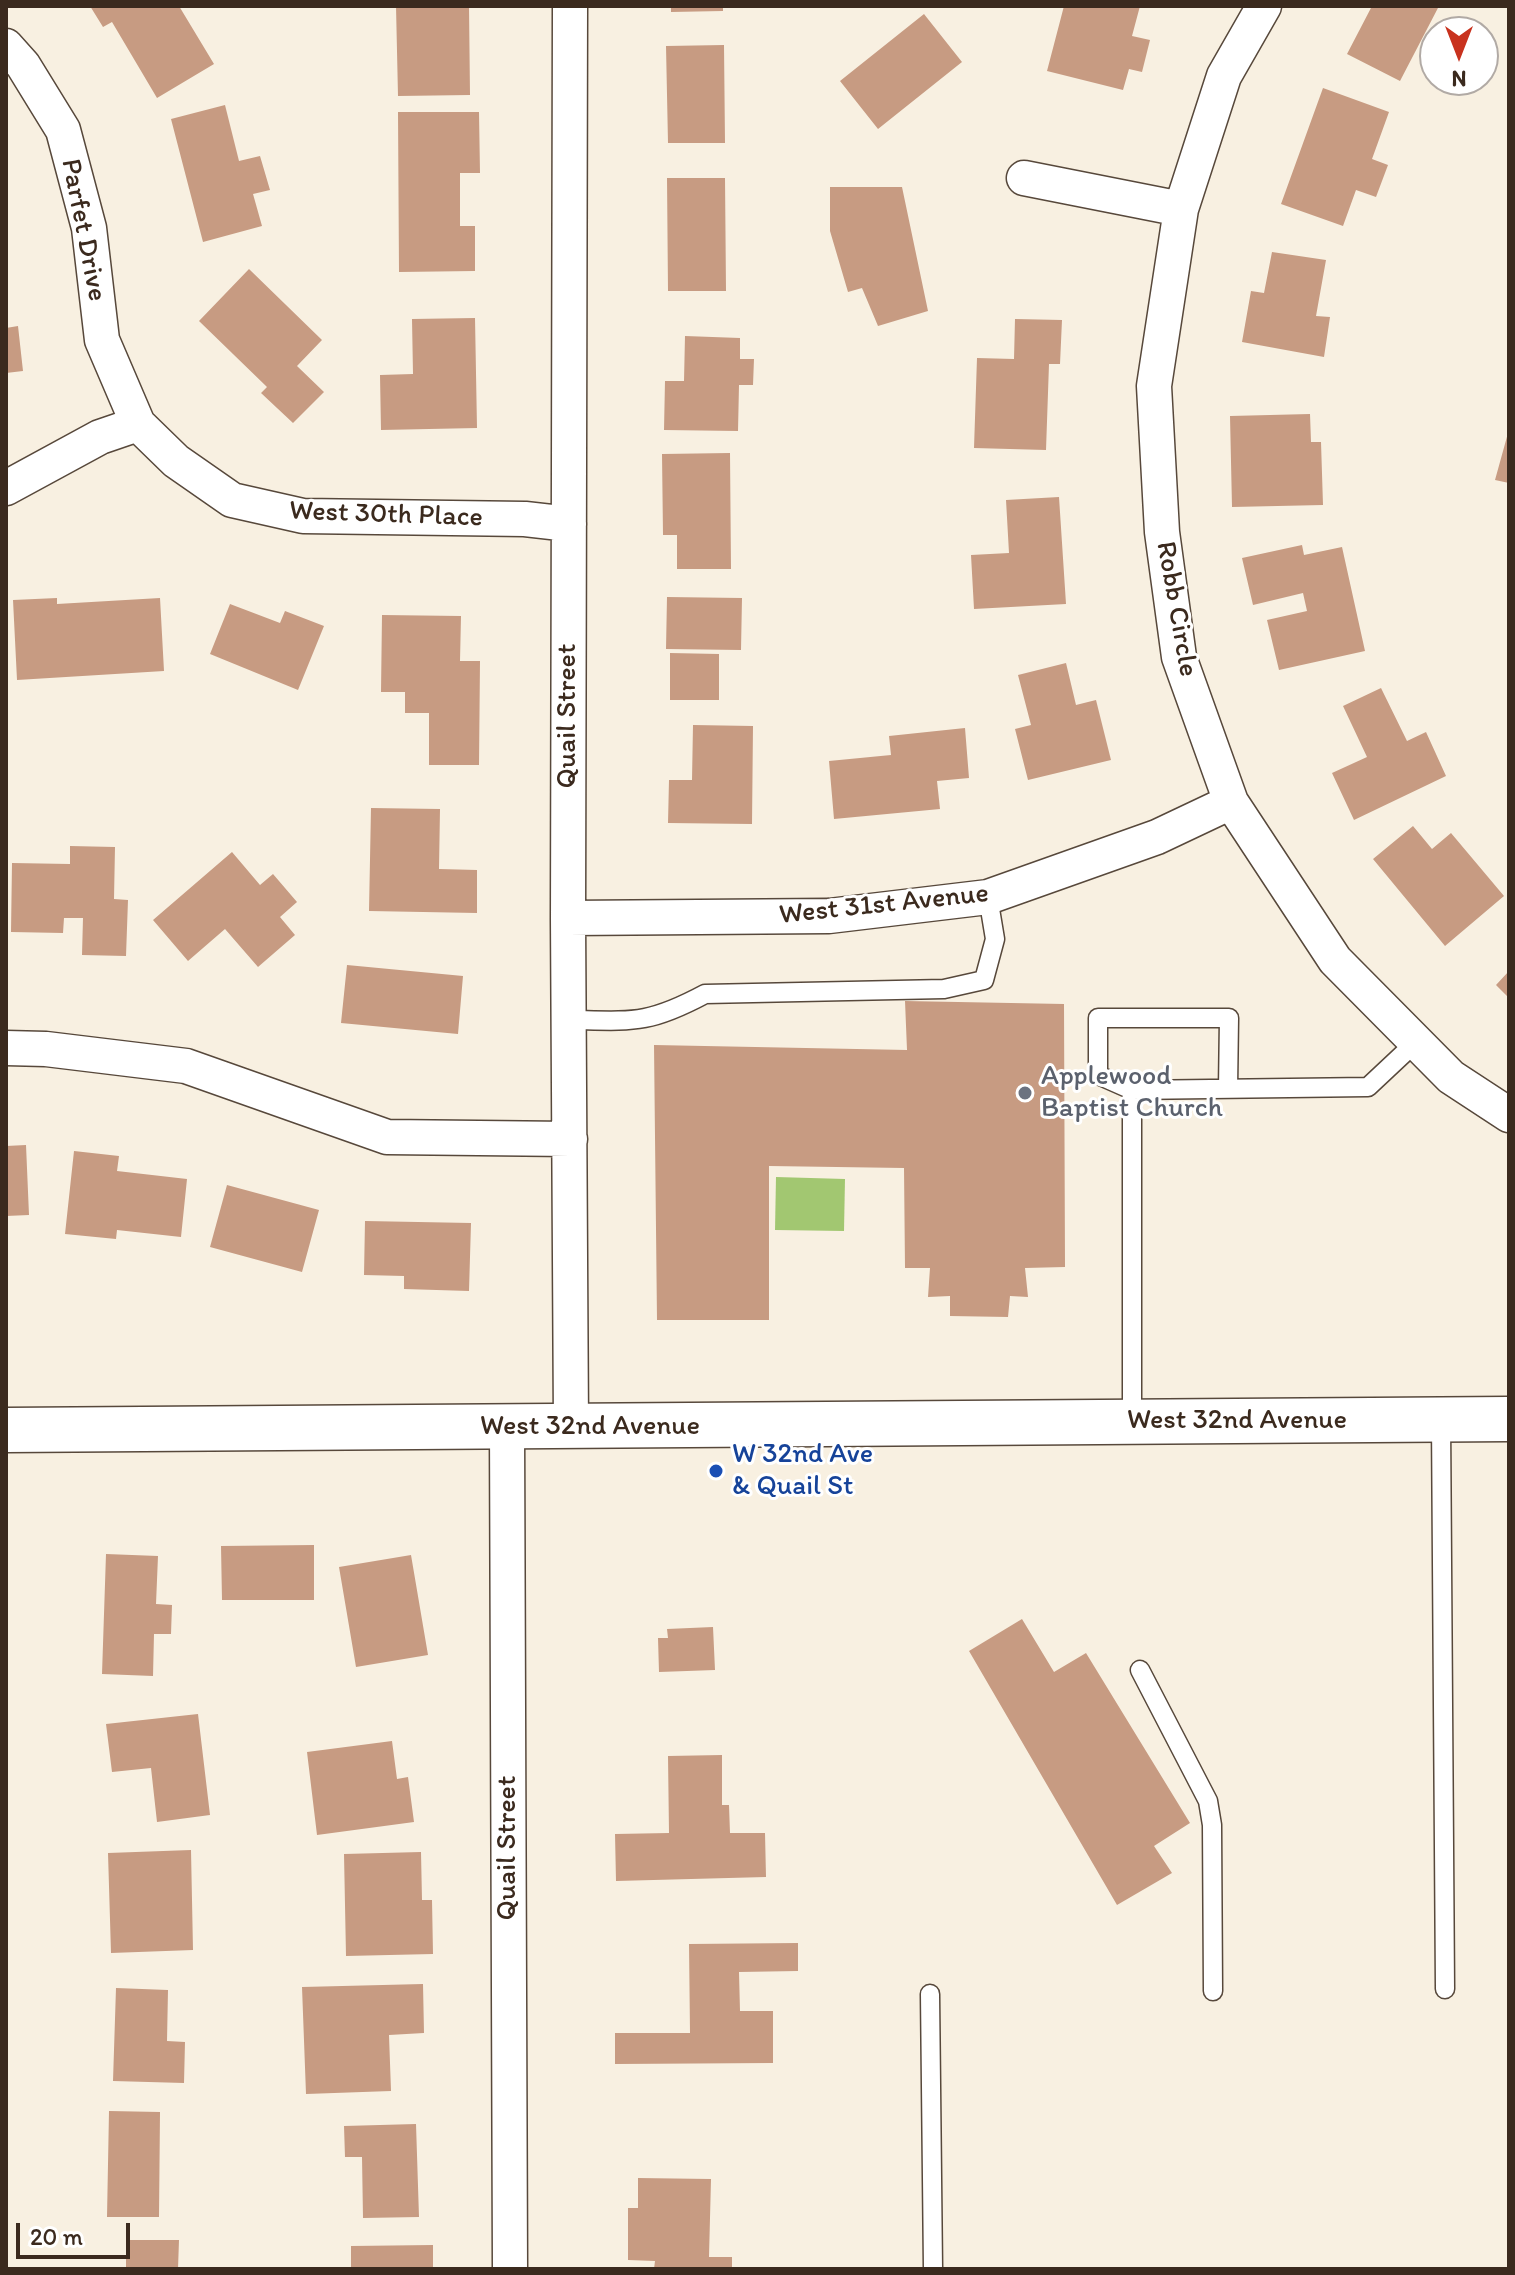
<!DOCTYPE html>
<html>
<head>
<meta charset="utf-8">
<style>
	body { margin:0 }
	#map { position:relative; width:1515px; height:2275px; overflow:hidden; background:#f8f0e1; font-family:Itim,sans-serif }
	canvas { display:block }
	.frame { position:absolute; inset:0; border:8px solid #3b2a1e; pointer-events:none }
	.north { position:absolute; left:1419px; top:16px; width:80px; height:80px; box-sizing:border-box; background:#fff; border:2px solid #b1aaa5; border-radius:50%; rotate:180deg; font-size:22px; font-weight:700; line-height:32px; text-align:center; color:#3b2a1e }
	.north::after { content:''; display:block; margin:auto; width:28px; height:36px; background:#c8321e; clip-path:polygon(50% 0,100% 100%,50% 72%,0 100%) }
	.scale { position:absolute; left:16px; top:2223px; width:114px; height:36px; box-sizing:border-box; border:4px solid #3b2a1e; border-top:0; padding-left:10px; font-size:24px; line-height:28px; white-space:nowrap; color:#3b2a1e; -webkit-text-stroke:6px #fff; paint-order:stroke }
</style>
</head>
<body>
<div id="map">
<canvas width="1515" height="2275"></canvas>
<div class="frame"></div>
<div class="north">N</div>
<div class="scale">20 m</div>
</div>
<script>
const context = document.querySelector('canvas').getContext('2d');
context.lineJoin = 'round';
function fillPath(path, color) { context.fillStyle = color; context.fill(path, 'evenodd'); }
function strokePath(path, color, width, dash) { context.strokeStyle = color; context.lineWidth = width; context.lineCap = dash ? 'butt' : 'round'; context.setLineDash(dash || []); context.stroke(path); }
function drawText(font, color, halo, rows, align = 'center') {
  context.font = font + ' Itim,sans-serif'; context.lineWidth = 6; context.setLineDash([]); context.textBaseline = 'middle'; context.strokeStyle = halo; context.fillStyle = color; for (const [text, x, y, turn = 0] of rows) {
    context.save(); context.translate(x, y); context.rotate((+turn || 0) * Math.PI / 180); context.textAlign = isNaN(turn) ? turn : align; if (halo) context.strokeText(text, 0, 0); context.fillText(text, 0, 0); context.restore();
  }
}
const green = new Path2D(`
	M 776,1177 L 845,1179 L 844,1231 L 775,1230 Z`);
const building = new Path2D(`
	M 90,6 L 179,6 L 214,64 L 157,98 L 112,22 L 103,27 Z
	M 396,6 L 469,6 L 470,95 L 398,96 Z
	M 671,6 L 723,6 L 723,11 L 671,12 Z
	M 1064,6 L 1140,6 L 1132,36 L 1150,40 L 1142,72 L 1129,69 L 1123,90 L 1047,71 Z
	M 1372,6 L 1439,6 L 1400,81 L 1347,54 Z
	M 924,14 L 962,62 L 878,129 L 840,81 Z
	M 724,45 L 725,143 L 668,143 L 666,46 Z
	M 1323,88 L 1389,112 L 1372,159 L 1388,165 L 1376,197 L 1356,190 L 1343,226 L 1281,204 Z
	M 225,105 L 239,161 L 260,156 L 270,190 L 253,194 L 262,226 L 203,242 L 171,119 Z
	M 398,112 L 479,112 L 480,173 L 460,173 L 460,226 L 475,226 L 475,271 L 399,272 Z
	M 667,178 L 725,178 L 726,291 L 668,291 Z
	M 830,187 L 902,187 L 928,311 L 878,326 L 862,288 L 848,292 L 830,231 Z
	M 1272,252 L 1326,260 L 1316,316 L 1330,317 L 1324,357 L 1242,342 L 1251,291 L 1264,293 Z
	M 249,269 L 322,340 L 297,366 L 324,392 L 293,423 L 261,393 L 267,387 L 199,321 Z
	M 475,318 L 477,428 L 381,430 L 380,375 L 413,374 L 412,319 Z
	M 1015,319 L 1062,320 L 1060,364 L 1049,364 L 1046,450 L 974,448 L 977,358 L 1014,359 Z
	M 18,326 L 23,371 L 6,373 L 6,328 Z
	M 685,336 L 740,338 L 740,359 L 754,359 L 753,385 L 739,385 L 738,431 L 664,430 L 665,381 L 684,381 Z
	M 1310,414 L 1311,442 L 1321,442 L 1323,505 L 1232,507 L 1230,416 Z
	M 1508,433 L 1509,433 L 1509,483 L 1495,480 Z
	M 730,453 L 731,569 L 677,569 L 677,535 L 663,535 L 662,454 Z
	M 1059,497 L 1066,604 L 974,609 L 971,555 L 1009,553 L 1006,500 Z
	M 1302,545 L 1304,555 L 1342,547 L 1365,651 L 1279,670 L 1267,620 L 1307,611 L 1303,593 L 1253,605 L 1242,558 Z
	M 667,597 L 742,598 L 741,650 L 666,649 Z
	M 57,598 L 57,604 L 160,598 L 164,671 L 17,680 L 13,600 Z
	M 230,604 L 280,623 L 285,611 L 324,626 L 298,690 L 210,654 Z
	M 382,615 L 461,616 L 460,661 L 480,661 L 479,765 L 429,765 L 429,713 L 405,713 L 405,692 L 381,692 Z
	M 670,653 L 719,654 L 719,700 L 670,700 Z
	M 1066,663 L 1076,705 L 1096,700 L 1111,760 L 1028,780 L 1015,729 L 1031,725 L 1018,675 Z
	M 1381,688 L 1407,741 L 1426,732 L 1446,776 L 1354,820 L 1332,773 L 1367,757 L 1343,706 Z
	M 693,725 L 753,726 L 752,824 L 668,823 L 669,780 L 692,780 Z
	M 965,728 L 969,778 L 937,781 L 940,809 L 834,819 L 829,761 L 891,755 L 889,736 Z
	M 371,808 L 440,809 L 439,869 L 477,870 L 477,913 L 369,911 Z
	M 1413,826 L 1432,849 L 1451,833 L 1504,896 L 1445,946 L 1373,859 Z
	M 70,846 L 115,847 L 114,899 L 128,900 L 126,956 L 82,955 L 83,918 L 64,918 L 63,933 L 11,932 L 12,863 L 70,864 Z
	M 232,852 L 260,885 L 273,874 L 297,902 L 280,917 L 295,935 L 258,967 L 225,929 L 188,961 L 153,920 Z
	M 347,965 L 463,976 L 458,1034 L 341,1023 Z
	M 1509,971 L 1509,998 L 1496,985 Z
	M 905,1001 L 1064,1004 L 1065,1267 L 1025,1268 L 1028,1297 L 1010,1296 L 1008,1317 L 950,1316 L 950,1296 L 928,1297 L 930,1268 L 905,1268 L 904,1168 L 769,1166 L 769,1320 L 657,1320 L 654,1045 L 907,1050 Z
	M 26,1145 L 29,1215 L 6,1216 L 6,1146 Z
	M 74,1151 L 119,1156 L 117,1171 L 187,1179 L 181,1237 L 117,1230 L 116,1239 L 65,1234 Z
	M 227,1185 L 319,1210 L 302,1272 L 210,1247 Z
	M 365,1221 L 471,1223 L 469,1291 L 404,1289 L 404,1276 L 364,1275 Z
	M 314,1545 L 314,1600 L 222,1600 L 221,1546 Z
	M 106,1554 L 158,1556 L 156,1604 L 172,1605 L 171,1634 L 154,1634 L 153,1676 L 102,1674 Z
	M 411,1555 L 428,1655 L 356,1667 L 339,1567 Z
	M 1022,1619 L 1054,1672 L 1086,1653 L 1190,1823 L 1154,1846 L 1172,1873 L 1117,1905 L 969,1651 Z
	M 713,1627 L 715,1670 L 659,1672 L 658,1638 L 668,1638 L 667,1629 Z
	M 198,1714 L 210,1815 L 157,1822 L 151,1768 L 112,1772 L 106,1724 Z
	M 392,1741 L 397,1779 L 408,1777 L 414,1822 L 317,1835 L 307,1752 Z
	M 722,1755 L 722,1805 L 729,1805 L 730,1833 L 765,1833 L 766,1877 L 616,1881 L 615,1834 L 669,1833 L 668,1756 Z
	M 191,1850 L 193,1950 L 111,1953 L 108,1853 Z
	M 421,1852 L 422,1900 L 432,1900 L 433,1954 L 346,1956 L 344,1854 Z
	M 798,1943 L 798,1971 L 739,1972 L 740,2011 L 773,2011 L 773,2063 L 615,2064 L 615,2033 L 690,2033 L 689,1944 Z
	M 423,1984 L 424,2033 L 389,2035 L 391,2091 L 306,2094 L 302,1987 Z
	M 116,1988 L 168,1990 L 167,2041 L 185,2042 L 184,2083 L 113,2081 Z
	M 109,2111 L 160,2112 L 159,2217 L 107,2217 Z
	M 416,2124 L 419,2217 L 363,2218 L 362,2157 L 345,2157 L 344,2126 Z
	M 638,2178 L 711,2179 L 709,2257 L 732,2257 L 732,2269 L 654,2269 L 655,2261 L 628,2260 L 628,2208 L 638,2208 Z
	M 126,2240 L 179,2240 L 178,2269 L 126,2269 Z
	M 433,2245 L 433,2269 L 351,2269 L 351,2246 Z`);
const lane = new Path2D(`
	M 569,1020 C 632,1021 647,1025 705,994 L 944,989 L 984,980 L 995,939 L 988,897
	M 1132,1090 L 1098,1075 L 1098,1018 L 1229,1018 L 1228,1089
	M 1441,1420 L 1445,1989
	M 1132,1422 L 1132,1090 L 1368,1087 L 1416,1042
	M 1140,1670 L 1208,1801 L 1212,1825 L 1213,1991
	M 930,1994 L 933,2269`);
const street = new Path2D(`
	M 570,6 L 568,918 L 571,1427
	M 1264,6 L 1224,76 L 1181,209 L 1154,386 L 1162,532 L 1179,657 L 1231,802 L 1335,960 L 1451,1077 L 1509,1115
	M 6,46 L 23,65 L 63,130 L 89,228 L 102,340 L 138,424
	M 1024,178 L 1181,209
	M 6,488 L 100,437 L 138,424 L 176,461 L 232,500 L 303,516 L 525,519 L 569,524
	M 568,918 L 829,916 L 988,897 L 1157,837 L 1231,802
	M 6,1048 L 46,1049 L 186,1066 L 387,1137 L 570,1139
	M 507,1427 L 510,2269`);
const secondary = new Path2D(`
	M 6,1430 L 1509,1419`);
const markers = [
	[1025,1093,8,"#6b7280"],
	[716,1471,8,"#1a4fb4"]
];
const streetNames = [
	["Parfet Drive",83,230,79],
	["West 30th Place",386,515,2],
	["Robb Circle",1176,609,80],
	["Quail Street",568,716,-90],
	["West 31st Avenue",884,905,-6],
	["West 32nd Avenue",1237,1421],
	["West 32nd Avenue",590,1427],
	["Quail Street",508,1848,-90]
];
const worshipNames = [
	["Applewood",1041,1077],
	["Baptist Church",1041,1109]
];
const transitNames = [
	["W 32nd Ave",732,1455],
	["& Quail St",732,1487]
];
fillPath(green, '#a2c771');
fillPath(building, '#c79b82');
strokePath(lane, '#57483b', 21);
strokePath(street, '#57483b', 37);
strokePath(secondary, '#57483b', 47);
strokePath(lane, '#fff', 18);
strokePath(street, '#fff', 34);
strokePath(secondary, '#fff', 44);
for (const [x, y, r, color] of markers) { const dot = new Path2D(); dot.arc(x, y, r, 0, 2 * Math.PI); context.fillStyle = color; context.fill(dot); strokePath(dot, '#fff', 3); }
drawText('28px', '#3b2a1e', '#fff', streetNames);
drawText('28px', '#5b616d', '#fff', worshipNames, 'left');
drawText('28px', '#164399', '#fff', transitNames, 'left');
</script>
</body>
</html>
